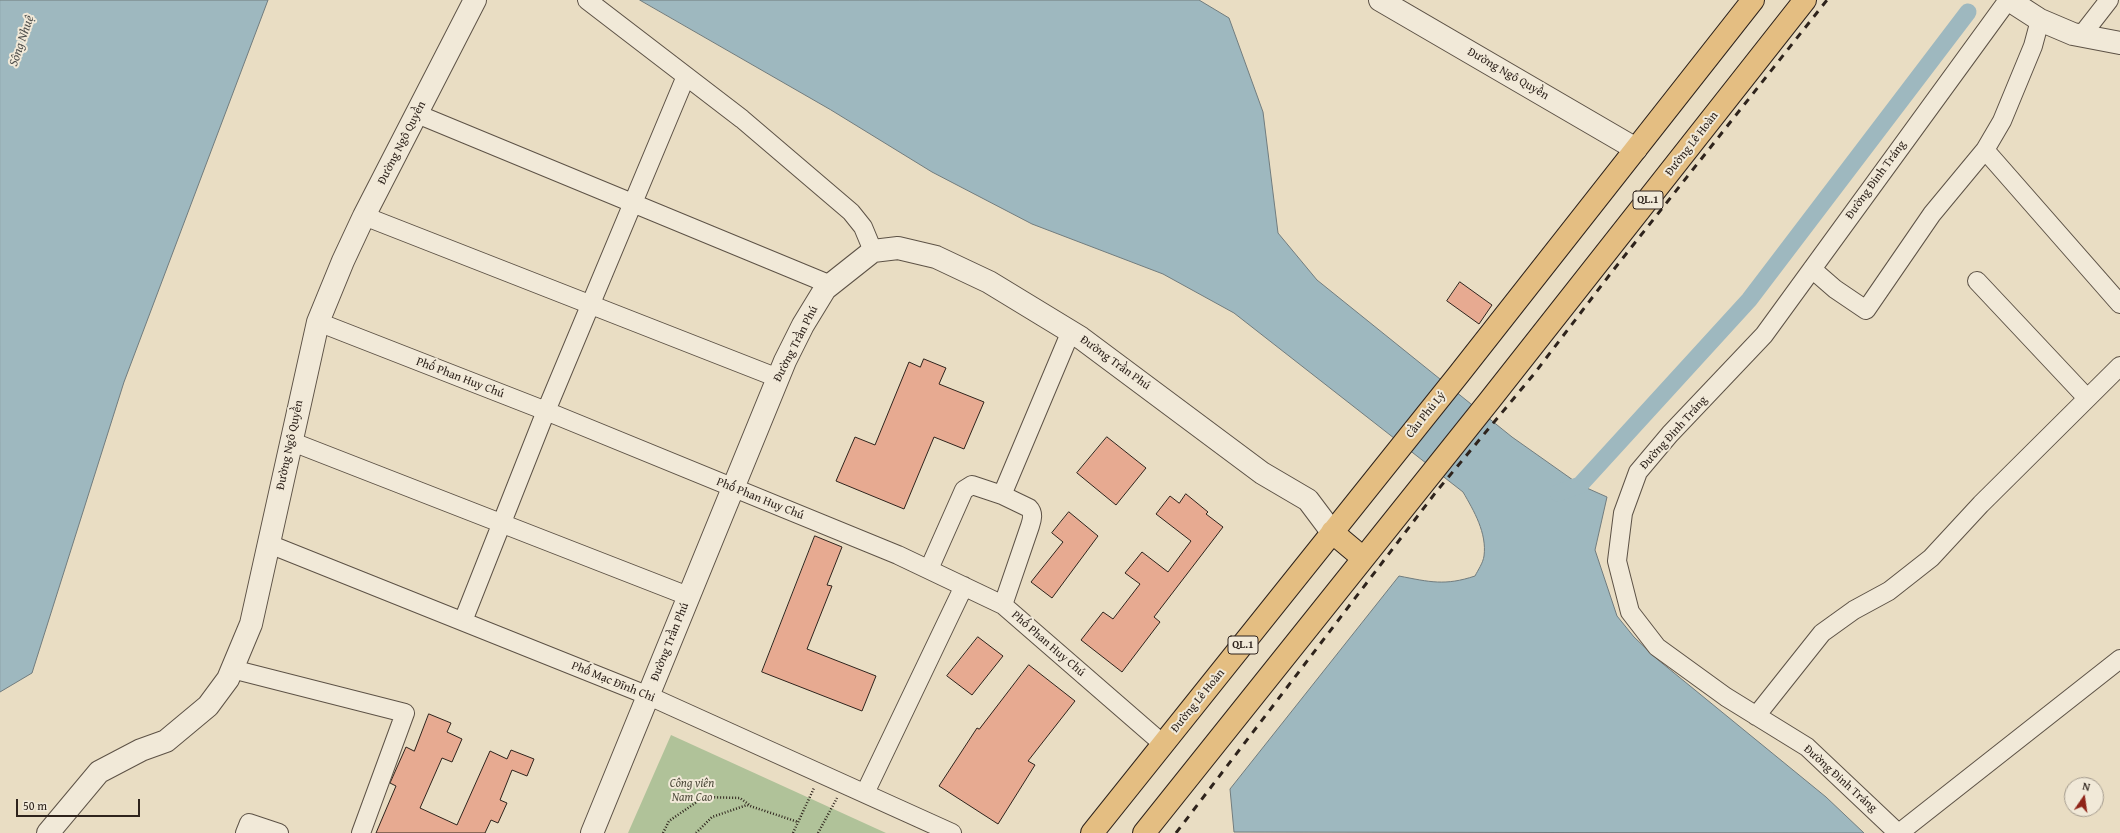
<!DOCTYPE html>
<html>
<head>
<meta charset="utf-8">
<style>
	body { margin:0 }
	#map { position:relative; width:2120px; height:833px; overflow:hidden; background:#e9ddc3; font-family:"Gentium Book Plus",serif }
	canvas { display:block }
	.north { position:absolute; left:2064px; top:777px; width:40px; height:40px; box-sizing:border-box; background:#f1e9d8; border:1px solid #a39a8d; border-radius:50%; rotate:13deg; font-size:11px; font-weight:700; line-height:16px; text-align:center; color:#2e231c }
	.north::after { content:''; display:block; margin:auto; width:14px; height:18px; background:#8f2418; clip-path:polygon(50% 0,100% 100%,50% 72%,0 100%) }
	.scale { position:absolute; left:16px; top:799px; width:124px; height:18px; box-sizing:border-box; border:2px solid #2e231c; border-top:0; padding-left:5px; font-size:12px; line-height:14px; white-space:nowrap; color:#2e231c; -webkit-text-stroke:3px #f1e9d8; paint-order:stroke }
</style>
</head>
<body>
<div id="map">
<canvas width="2120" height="833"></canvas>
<div class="north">N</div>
<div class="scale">50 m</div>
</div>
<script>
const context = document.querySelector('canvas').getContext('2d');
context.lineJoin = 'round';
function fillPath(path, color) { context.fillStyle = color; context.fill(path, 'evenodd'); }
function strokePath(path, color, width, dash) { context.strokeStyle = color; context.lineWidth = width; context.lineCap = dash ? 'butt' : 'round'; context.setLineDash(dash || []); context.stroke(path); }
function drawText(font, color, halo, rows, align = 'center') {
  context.font = font + ' "Gentium Book Plus",serif'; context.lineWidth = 4; context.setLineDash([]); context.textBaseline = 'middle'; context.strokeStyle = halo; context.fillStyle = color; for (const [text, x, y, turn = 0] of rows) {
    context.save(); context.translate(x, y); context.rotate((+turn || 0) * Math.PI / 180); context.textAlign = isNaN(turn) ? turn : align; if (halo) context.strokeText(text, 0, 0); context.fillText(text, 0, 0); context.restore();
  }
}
const green = new Path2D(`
	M 671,735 L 886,833 L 628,833 Z`);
const water = new Path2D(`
	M 0,0 L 268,0 L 124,382 L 32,673 L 0,692 Z
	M 640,0 L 1199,0 L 1229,18 L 1263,112 L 1278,233 L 1317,280 L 1512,437 L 1580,485 L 1607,497 L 1595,550 L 1617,616 L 1634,637 L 1657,659 L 1826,797 L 1864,833 L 1234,832 L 1230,789 L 1399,576 C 1430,582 1445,586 1475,576 C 1478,570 1483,563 1484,556 C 1487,533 1474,511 1463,492 L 1234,313 L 1163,274 L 1032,224 L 932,172 L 831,110 Z`);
const canal = new Path2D(`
	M 1558,493 L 1580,485 L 1749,300 L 1968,12`);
const building = new Path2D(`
	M 1460,282 L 1492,305 L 1479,324 L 1447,301 Z
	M 924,359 L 946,368 L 939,384 L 984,402 L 964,449 L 934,437 L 904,509 L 836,481 L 855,437 L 875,445 L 909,362 L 920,367 Z
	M 1107,437 L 1146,468 L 1116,505 L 1077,473 Z
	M 1186,494 L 1208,512 L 1206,514 L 1223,527 L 1154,617 L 1160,622 L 1122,672 L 1081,640 L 1103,612 L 1113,619 L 1140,584 L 1125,573 L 1142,552 L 1168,572 L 1191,541 L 1156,514 L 1170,496 L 1179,503 Z
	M 1069,512 L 1098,536 L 1052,598 L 1031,582 L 1063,542 L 1052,533 Z
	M 815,536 L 842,547 L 827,585 L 832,586 L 807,649 L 876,676 L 862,711 L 762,672 Z
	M 978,637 L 1003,656 L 972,695 L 947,676 Z
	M 1029,665 L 1075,701 L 1028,761 L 1035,765 L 998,824 L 939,786 L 977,728 L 979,729 Z
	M 429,714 L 451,723 L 447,732 L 462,739 L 452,762 L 442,758 L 420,808 L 457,825 L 490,751 L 507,759 L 511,750 L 534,759 L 527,776 L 512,770 L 500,800 L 507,803 L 498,823 L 491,820 L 485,833 L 376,833 L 396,786 L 390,783 L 406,747 L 414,751 Z`);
const path = new Path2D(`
	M 663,833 L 669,821 L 704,797 L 740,798 L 751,806
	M 696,833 L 712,817 L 747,805 L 798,822
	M 793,833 L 814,788
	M 818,833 L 837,798`);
const minor = new Path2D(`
	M 587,0 L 742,119 L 851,212 L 863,227 L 873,251
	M 2040,20 L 2033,46 L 2002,121 L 1985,150 L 2120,304
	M 2081,36 L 2109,0
	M 417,114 L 831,285
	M 364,216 L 778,378
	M 1812,269 L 1835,289 L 1866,310 L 1932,214 L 1985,150
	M 1977,281 L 2086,397
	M 318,322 L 546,411 L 898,555 L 1003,605 L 1163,744
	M 290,441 L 688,596
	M 1002,495 L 1071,331
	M 269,544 L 649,696 L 952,833
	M 929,569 L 964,490 L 972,485 L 1002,495 L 1029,508 C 1034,513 1032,520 1030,526 L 1003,605
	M 463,621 L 546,411 L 686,76
	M 232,669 L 405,713 L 361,833
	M 1756,716 L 1822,633 L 1854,610 L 1889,591 L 1931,558 L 1981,504 L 2120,366
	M 865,793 L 964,586
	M 245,833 L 249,823 L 279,833
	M 1898,833 L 1807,747 L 1726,697 L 1657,647 L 1630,612 L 1617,561 L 1623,513 L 1638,472 L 1670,434 L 1764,335 L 2008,0
	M 1899,833 L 2120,659`);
const tertiary = new Path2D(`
	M 1380,0 L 1636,149
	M 2009,0 L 2040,20 L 2073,34 L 2120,43
	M 48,833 L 99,772 L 141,750 L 166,741 L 208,706 L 228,679 L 251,624 L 318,322 L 343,261 L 364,216 L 475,0
	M 592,833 L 785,361 L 803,325 L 825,289 L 873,251 L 898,248 L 936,257 L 989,282 L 1081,338 L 1262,473 L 1308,500 L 1332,532`);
const primary = new Path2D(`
	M 1332,532 L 1363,558
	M 1092,833 L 1459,374 L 1753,0
	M 1144,833 L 1490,400 L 1805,0`);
const rail = new Path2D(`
	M 1176,833 L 1436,492 L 1534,374 L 1611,273 L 1827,0`);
const shields = [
	[1648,200,30],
	[1243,645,30]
];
const shieldNames = [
	["QL.1",1648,200],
	["QL.1",1243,645]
];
const streetNames = [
	["Đường Ngô Quyền",1508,74,30],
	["Đường Ngô Quyền",402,143,-63],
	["Đường Lê Hoàn",1692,144,-52],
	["Đường Đinh Tráng",1876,180,-54],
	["Đường Trần Phú",796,344,-63],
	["Đường Trần Phú",1115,363,36],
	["Phố Phan Huy Chú",460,378,21],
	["Cầu Phủ Lý",1426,415,-51],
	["Đường Đinh Tráng",1674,433,-48],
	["Đường Ngô Quyền",290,445,-78],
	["Phố Phan Huy Chú",760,499,22],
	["Đường Trần Phú",670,642,-68],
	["Phố Phan Huy Chú",1048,644,41],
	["Phố Mạc Đĩnh Chi",613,682,22],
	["Đường Lê Hoàn",1198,701,-51],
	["Đường Đinh Tráng",1840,779,42]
];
const parkNames = [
	["Công viên",692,784],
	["Nam Cao",692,798]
];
const waterNames = [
	["Sông Nhuệ",22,41,-71]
];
fillPath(green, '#b0c299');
fillPath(water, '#9eb8bf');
strokePath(water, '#717c7e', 1);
strokePath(canal, '#9eb8bf', 17);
fillPath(building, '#e7aa91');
strokePath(building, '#2e231c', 1);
strokePath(minor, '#5d5246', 20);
strokePath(tertiary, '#5d5246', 24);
strokePath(primary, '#2e231c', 24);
strokePath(path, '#2e231c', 2.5, [1, 2]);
strokePath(minor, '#f1e9d8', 18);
strokePath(tertiary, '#f1e9d8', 22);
strokePath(primary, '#e4be82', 22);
strokePath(rail, '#2e231c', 3, [7, 7]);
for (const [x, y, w] of shields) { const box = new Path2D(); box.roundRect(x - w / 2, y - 9, w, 18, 3); context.fillStyle = '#f1e9d8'; context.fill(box); strokePath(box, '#2e231c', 1); }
drawText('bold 11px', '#2e231c', null, shieldNames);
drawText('12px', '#2e231c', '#f1e9d8', streetNames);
drawText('italic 12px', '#4e4b3b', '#f1e9d8', parkNames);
drawText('italic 13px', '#50504d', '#f1e9d8', waterNames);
</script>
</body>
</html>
